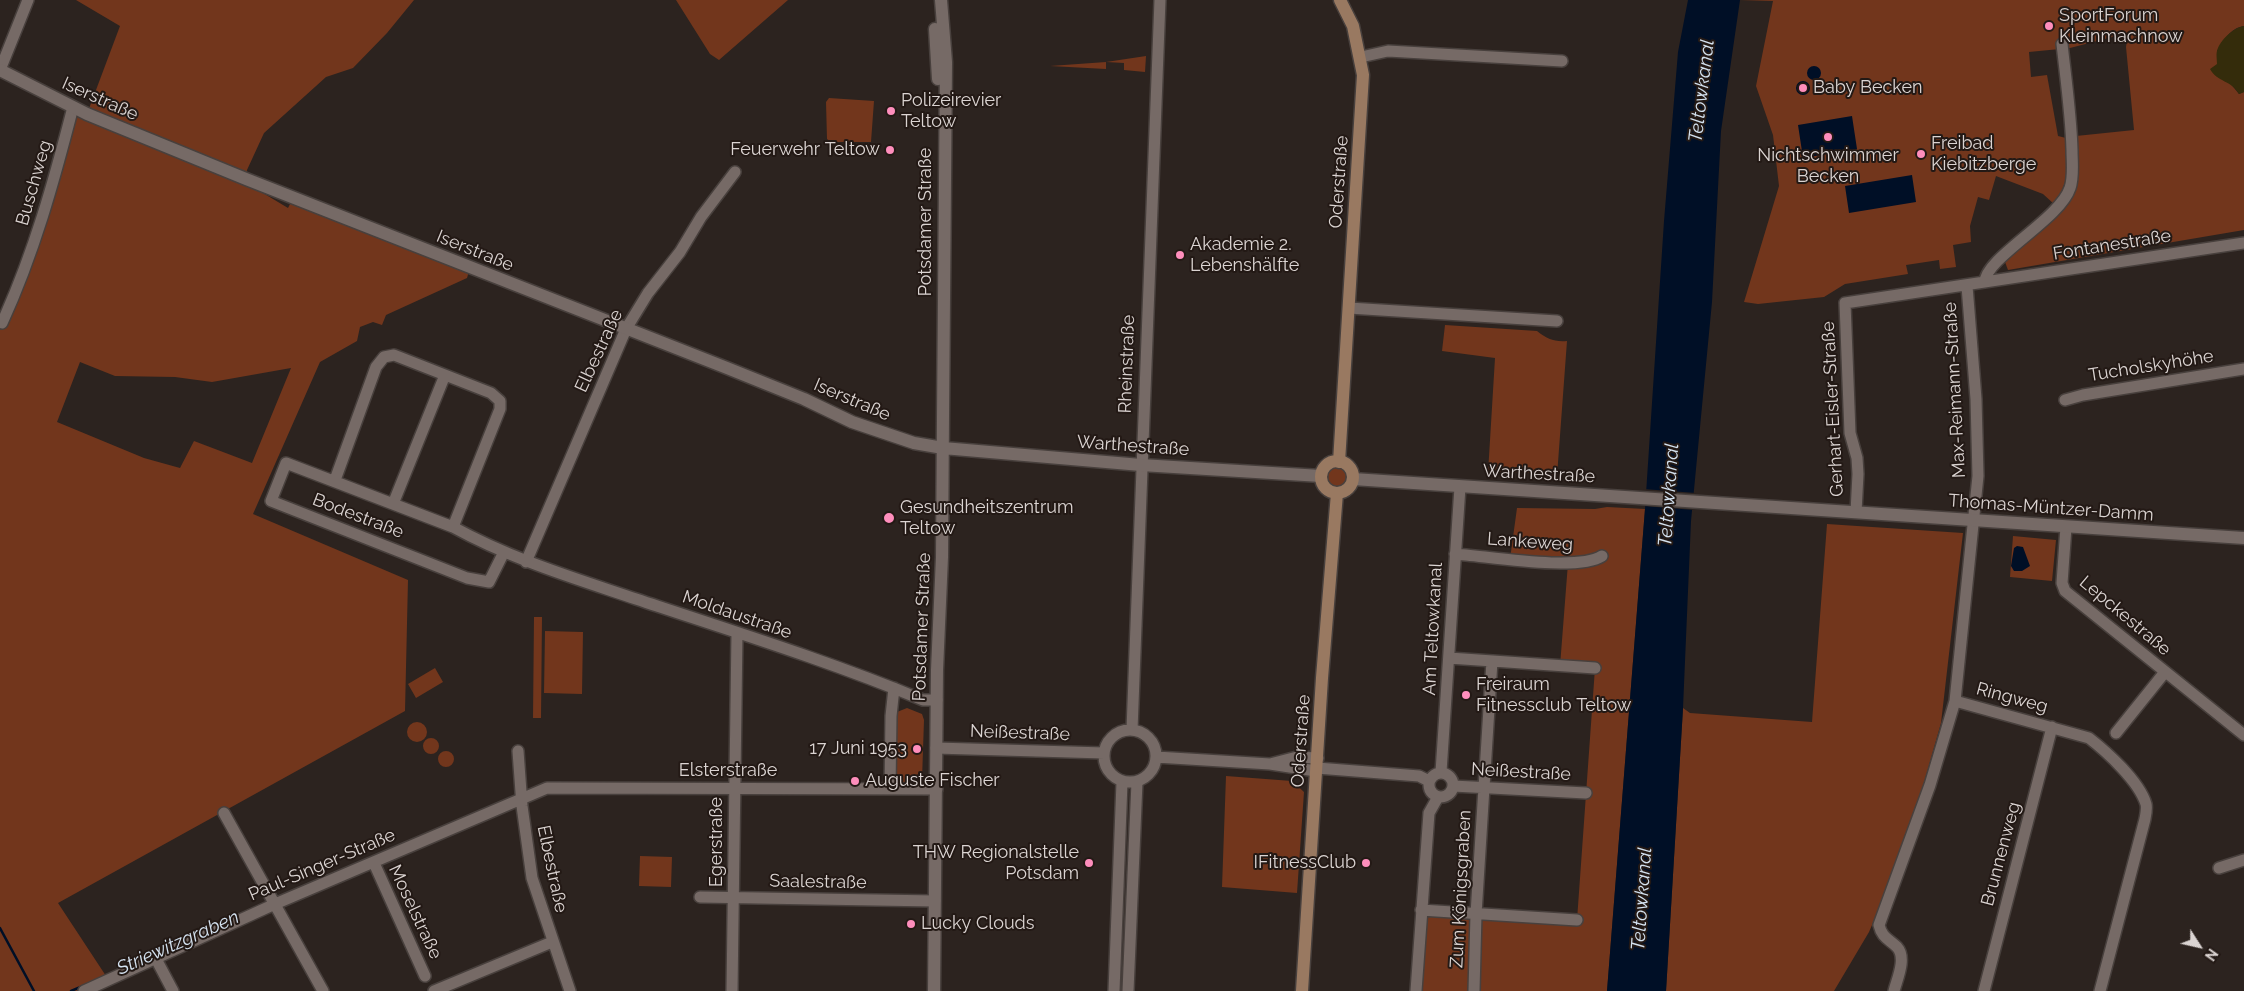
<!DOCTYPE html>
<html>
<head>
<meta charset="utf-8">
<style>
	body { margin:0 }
	#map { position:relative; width:2244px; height:991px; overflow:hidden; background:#2c231f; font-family:Raleway,sans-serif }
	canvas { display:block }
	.north { position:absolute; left:2174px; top:921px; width:50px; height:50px; -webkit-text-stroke:4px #231915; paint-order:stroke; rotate:125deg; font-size:14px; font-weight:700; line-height:20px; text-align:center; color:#dbd4d2 }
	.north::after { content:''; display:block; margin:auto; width:18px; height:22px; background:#dbd4d2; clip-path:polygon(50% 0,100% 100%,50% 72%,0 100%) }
</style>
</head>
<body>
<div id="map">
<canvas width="2244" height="991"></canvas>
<div class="north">N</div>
</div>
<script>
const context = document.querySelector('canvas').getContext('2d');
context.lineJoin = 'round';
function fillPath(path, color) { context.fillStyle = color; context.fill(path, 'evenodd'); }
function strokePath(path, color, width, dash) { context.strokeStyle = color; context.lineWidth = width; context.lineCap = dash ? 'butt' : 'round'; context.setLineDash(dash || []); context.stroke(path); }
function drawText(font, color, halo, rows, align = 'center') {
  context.font = font + ' Raleway,sans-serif'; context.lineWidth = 4; context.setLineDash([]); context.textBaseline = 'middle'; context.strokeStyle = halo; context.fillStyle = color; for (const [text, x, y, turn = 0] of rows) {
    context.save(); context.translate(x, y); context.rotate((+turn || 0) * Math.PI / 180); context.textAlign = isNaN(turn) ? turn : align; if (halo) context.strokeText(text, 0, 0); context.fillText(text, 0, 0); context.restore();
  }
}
const green = new Path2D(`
	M 76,0 L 414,0 L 387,33 L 353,68 L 326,77 L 264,133 L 247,170 L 246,179 L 223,169 L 288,208 L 293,198 L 470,268 L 467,278 L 386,315 L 382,325 L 373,322 L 360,327 L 357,341 L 320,362 L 253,514 L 408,580 L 405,711 L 58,903 L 106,976 L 77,991 L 0,991 L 0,322 L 73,107 L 87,114 L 120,26 ZM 80,362 L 115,376 L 175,377 L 212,382 L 291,368 L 252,463 L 194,441 L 180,468 L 144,458 L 57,422 Z
	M 676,0 L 788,0 L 719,60 L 710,54 Z
	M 1740,0 L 2244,0 L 2244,26 C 2230,28 2224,40 2217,51 L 2222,79 L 2230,83 L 2239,94 L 2244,92 L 2244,230 L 2008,270 L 2005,262 L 2065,207 C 2079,180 2079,166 2076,136 L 2134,130 L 2126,47 L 2128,33 L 2070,48 L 2029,52 L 2031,77 L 2047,75 L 2058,136 L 2066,138 C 2067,165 2071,180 2054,204 L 2043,194 L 1996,176 L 1989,200 L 1978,197 L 1970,226 L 1971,242 L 1953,245 L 1956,267 L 1940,269 L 1939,260 L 1906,265 L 1908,274 L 1845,284 L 1824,297 L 1758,304 L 1744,302 L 1779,186 L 1773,135 L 1756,86 L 1773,1 Z
	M 1146,56 L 1145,72 L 1124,70 L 1124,63 L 1106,62 L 1106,69 L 1050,66 L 1106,62 Z
	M 829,98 L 874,101 L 871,142 L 831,142 L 827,139 L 826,102 Z
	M 1445,325 L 1537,331 C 1547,339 1554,342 1567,341 L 1557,476 L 1522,472 L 1488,473 L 1495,358 L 1442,351 Z
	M1326 478a11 11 0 1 1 22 0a11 11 0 1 1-22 0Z
	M 1607,507 L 1645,509 L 1607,991 L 1416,991 L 1421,910 L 1577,920 L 1595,668 L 1560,666 L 1568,563 L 1510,559 L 1517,508 L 1595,509 Z
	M 1827,524 L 1963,533 L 1941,723 L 1922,790 L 1887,890 L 1869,932 L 1834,991 L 1666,991 L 1683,708 L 1690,713 L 1812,722 Z
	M 2013,536 L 2056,540 L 2052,581 L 2010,577 Z
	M 534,617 L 542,617 L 541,718 L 533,718 Z
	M 545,631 L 583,632 L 582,694 L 544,693 Z
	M 435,668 L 443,682 L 416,698 L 408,684 Z
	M 907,708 L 922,714 L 924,720 L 922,780 L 905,784 L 897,778 L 897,712 Z
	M407 732a10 10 0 1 1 20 0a10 10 0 1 1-20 0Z
	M423 746a8 8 0 1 1 16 0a8 8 0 1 1-16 0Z
	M438 759a8 8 0 1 1 16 0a8 8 0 1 1-16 0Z
	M 1226,776 L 1292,781 L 1304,792 L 1297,893 L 1222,887 Z
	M 640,856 L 672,857 L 671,887 L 639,886 Z`);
const sand = new Path2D(`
	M 2244,26 L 2244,92 L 2239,94 C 2231,80 2217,82 2210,69 L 2217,64 C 2217,60 2216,54 2217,51 C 2220,40 2233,28 2244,26 Z`);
const water = new Path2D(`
	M 1688,0 L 1740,0 L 1721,131 L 1712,302 L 1691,521 L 1683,708 L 1666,991 L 1607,991 L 1645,509 L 1664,221 L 1678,52 Z
	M1807 73a7 7 0 1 1 14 0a7 7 0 1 1-14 0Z
	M1796 88a7 7 0 1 1 14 0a7 7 0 1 1-14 0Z
	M 1852,116 L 1857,149 L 1803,158 L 1798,125 Z
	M 1912,175 L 1916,202 L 1849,213 L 1845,186 Z
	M 2017,546 L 2023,547 L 2030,566 L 2022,571 L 2014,571 L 2011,566 L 2014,548 Z`);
const pier = new Path2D(`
	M 1643,489 L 1696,493 L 1694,510 L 1643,506 Z`);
const stream = new Path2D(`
	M 0,928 L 34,991
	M 131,964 L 153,953
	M 71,991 L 83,986`);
const minor = new Path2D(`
	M 1361,57 L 1388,51 L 1562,61
	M 0,70 L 28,0
	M 1985,282 C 1985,258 2060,219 2070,188 C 2074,177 2072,162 2072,150 C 2071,115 2066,80 2062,44
	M 1349,308 L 1557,321
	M 2,323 C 34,253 54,181 73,107
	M 2065,400 L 2083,395 L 2244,369
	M 335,480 L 376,367 L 384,357 L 394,355 L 491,393 L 500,401 L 500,409 L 453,527
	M 393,504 L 445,375
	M 1856,512 L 1858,474 L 1857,458 L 1850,433 L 1845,303 L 2244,243
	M 2066,527 L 2062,583 L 2065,591 L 2244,735
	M 504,552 L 489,582 L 467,578 L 271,501 L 286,463 L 453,527 C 511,559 574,578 636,599 C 732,631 829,661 923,700 L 937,700
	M 1455,554 C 1487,556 1577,572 1602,556
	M 526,562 L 626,329 L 648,293 L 680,252 L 701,217 L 735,172
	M 1449,658 L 1595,668
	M 1955,701 L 2089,738 C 2107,752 2139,781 2146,804 C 2147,808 2146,814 2145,819 L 2100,991
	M1104 756a26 26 0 1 1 52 0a26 26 0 1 1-52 0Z
	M 1132,730 L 1160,0
	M 2116,733 L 2165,672
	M 936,748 L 1104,753
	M 518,751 L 522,806 L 532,878 L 570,991
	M 1156,757 L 1270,764 L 1316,771
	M 1270,764 L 1297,757 L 1318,758
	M 1317,768 L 1419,776 L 1429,781
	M 1441,772 L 1460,487
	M1429 785a12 12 0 1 1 24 0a12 12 0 1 1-24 0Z
	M 1453,786 L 1586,793
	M 890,789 L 891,716 L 894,688
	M 224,813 L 323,991
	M 374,863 L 425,976
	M 2219,868 L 2244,860
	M 700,897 L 935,901
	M 1421,910 L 1577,920
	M 155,957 L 173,991
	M 84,991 L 275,904 L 547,788 L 937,789
	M 434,991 L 552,942
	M 732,991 L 737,633
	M 1114,991 L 1122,782
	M 1128,991 L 1137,782
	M 1416,991 L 1429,813 L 1438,797
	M 1474,991 L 1476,914 L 1492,661
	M 1894,991 C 1897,979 1907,958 1897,947 C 1889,939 1882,938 1879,925 L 1930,785 L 1955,701 L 1978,476 L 1976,399 L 1967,286
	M 1984,991 L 2052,727`);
const tertiary = new Path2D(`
	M 935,29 L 938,79
	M 0,70 L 87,114 L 246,179 L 727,368 L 804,399 L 852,422 L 914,443 L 943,448 L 1141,465 L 1321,476
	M 1353,479 L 2244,538
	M 934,991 L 937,670 L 942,557 L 943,417 L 946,62 L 941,0`);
const secondary = new Path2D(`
	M1321 477a16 16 0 1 1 32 0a16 16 0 1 1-32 0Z
	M 1339,462 L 1363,75 L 1353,26 L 1340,0
	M 1302,991 L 1322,678 L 1337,493`);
const markers = [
	[2049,26,5,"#fe8ebc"],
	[1803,88,5,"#fe8ebc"],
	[891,111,5,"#fe8ebc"],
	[1828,137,5,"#fe8ebc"],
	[890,150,5,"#fe8ebc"],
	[1921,154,5,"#fe8ebc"],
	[1180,255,5,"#fe8ebc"],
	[889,518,6,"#fe8ebc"],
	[1466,695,5,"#fe8ebc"],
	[917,749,5,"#fe8ebc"],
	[855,781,5,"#fe8ebc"],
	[1089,863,5,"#fe8ebc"],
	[1366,863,5,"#fe8ebc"],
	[911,924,5,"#fe8ebc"]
];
const poiNames = [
	["SportForum",2059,16],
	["Kleinmachnow",2059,37],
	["Baby Becken",1813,88],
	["Polizeirevier",901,101],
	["Teltow",901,122],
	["Freibad",1931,144],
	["Kiebitzberge",1931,165],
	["Feuerwehr Teltow",880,150,"right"],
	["Nichtschwimmer",1828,156,"center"],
	["Becken",1828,177,"center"],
	["Akademie 2.",1190,245],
	["Lebenshälfte",1190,266],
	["Gesundheitszentrum",900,508],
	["Teltow",900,529],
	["Freiraum",1476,685],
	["Fitnessclub Teltow",1476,706],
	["17 Juni 1953",907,749,"right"],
	["Auguste Fischer",865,781],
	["THW Regionalstelle",1079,853,"right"],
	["Potsdam",1079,874,"right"],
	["IFitnessClub",1356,863,"right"],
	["Lucky Clouds",921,924]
];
const streetNames = [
	["Iserstraße",100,99,24],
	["Oderstraße",1339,182,-86],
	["Buschweg",34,183,-74],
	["Potsdamer Straße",926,222,-90],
	["Fontanestraße",2112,245,-9],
	["Iserstraße",475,251,22],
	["Elbestraße",599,351,-65],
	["Rheinstraße",1127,364,-88],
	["Tucholskyhöhe",2151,366,-9],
	["Max-Reimann-Straße",1955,390,-93],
	["Iserstraße",852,400,23],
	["Gerhart-Eisler-Straße",1833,409,-93],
	["Warthestraße",1133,446,4],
	["Warthestraße",1539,474,3],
	["Thomas-Müntzer-Damm",2051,508,4],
	["Bodestraße",358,516,21],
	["Lankeweg",1530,542,4],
	["Moldaustraße",737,615,19],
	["Lepckestraße",2125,616,40],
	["Potsdamer Straße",922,627,-88],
	["Am Teltowkanal",1433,629,-87],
	["Ringweg",2012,698,15],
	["Neißestraße",1020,733,2],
	["Oderstraße",1301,741,-86],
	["Elsterstraße",728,771],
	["Neißestraße",1521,772,3],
	["Egerstraße",717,842,-90],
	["Brunnenweg",2001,854,-75],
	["Paul-Singer-Straße",322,865,-23],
	["Elbestraße",552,869,78],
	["Saalestraße",818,882,1],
	["Zum Königsgraben",1461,889,-87],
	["Moselstraße",415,912,65]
];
const waterNames = [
	["Teltowkanal",1702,91,-83],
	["Teltowkanal",1669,495,-86],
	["Teltowkanal",1642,899,-86],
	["Striewitzgraben",178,943,-24]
];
fillPath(green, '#72361c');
fillPath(sand, '#342c0b');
fillPath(water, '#000f26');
fillPath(pier, '#2c231f');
strokePath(stream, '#000f26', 2.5);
strokePath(minor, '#48403d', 14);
strokePath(tertiary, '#48403d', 15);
strokePath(secondary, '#48403d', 15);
strokePath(minor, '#766a66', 11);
strokePath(tertiary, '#766a66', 12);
strokePath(secondary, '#997961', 12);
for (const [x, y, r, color] of markers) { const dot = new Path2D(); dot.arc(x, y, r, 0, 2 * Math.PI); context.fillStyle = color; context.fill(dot); strokePath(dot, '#231915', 2); }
drawText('18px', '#dbd4d2', '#231915', poiNames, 'left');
drawText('18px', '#dbd4d2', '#231915', streetNames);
drawText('italic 19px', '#d4e2f0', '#231915', waterNames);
</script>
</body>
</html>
